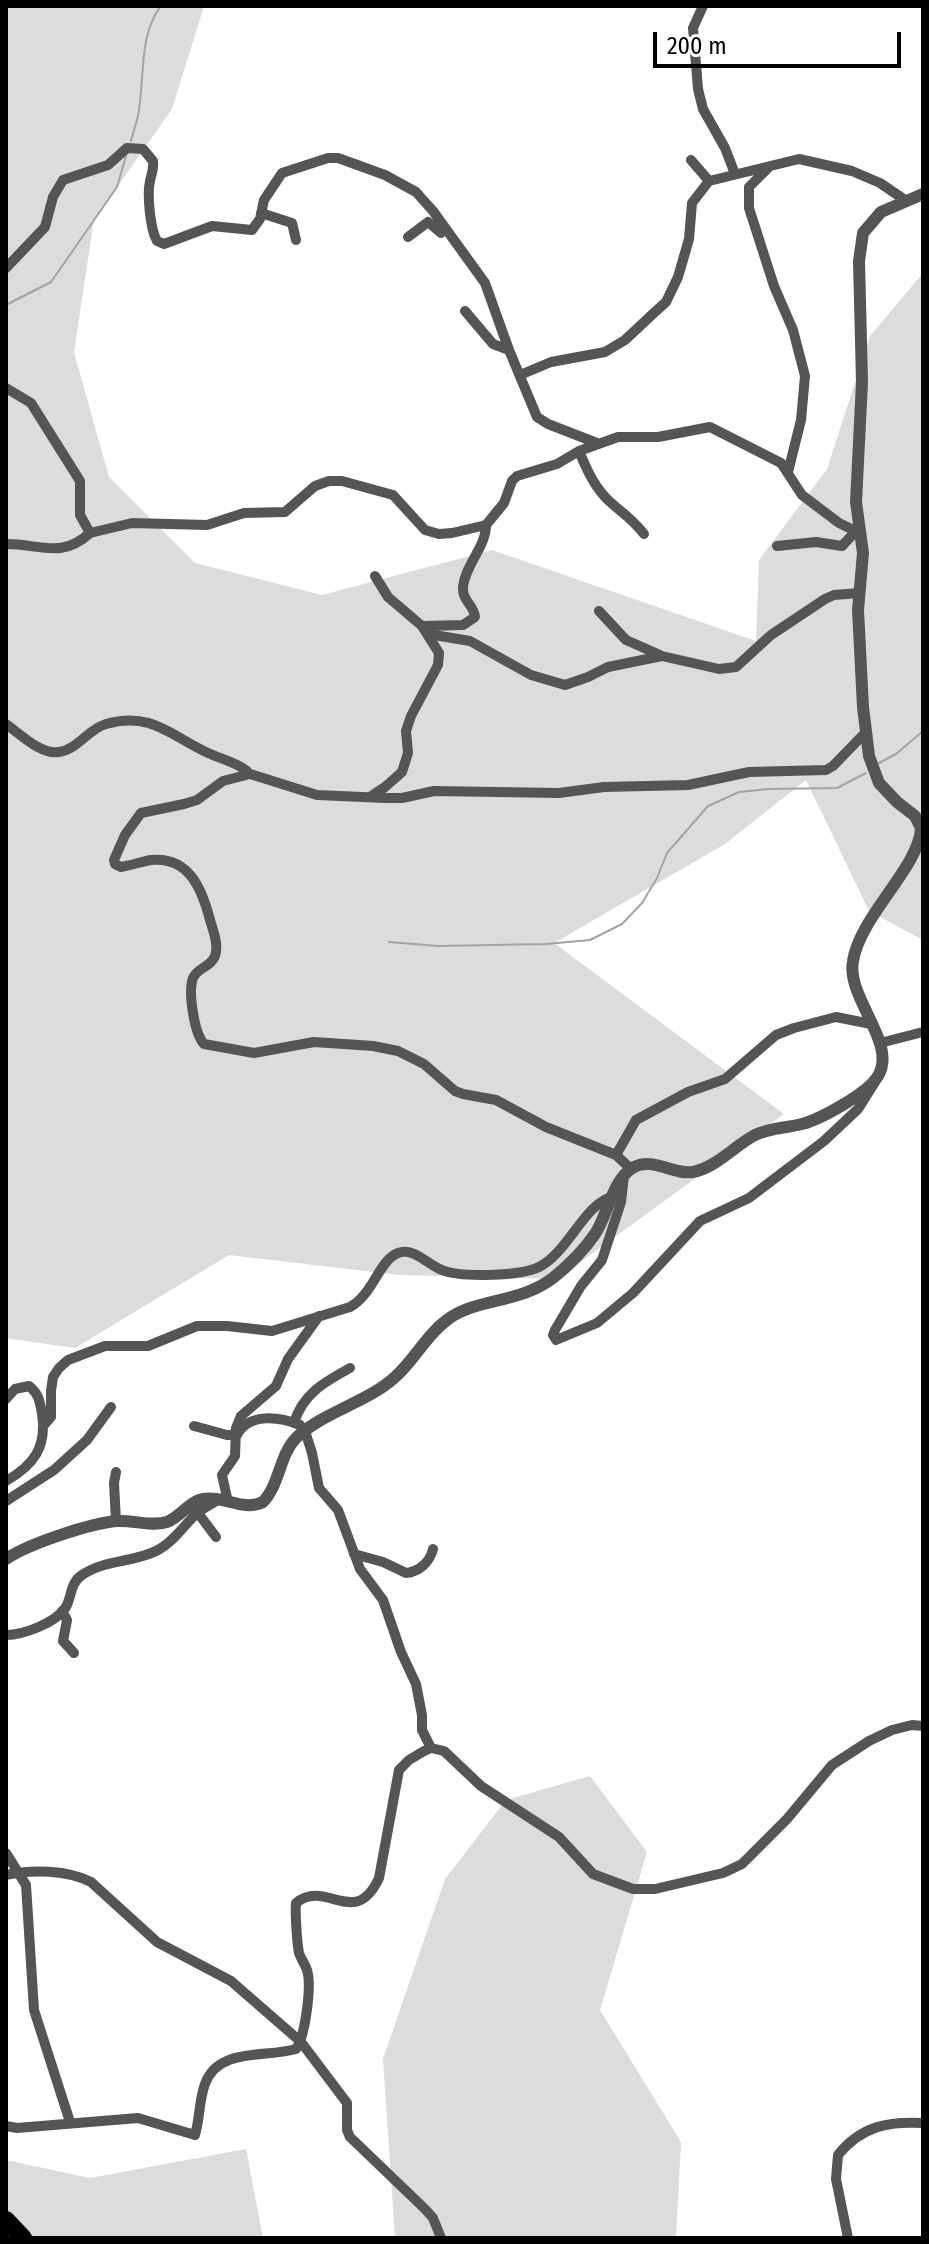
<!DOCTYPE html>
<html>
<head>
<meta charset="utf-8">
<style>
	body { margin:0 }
	#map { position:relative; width:929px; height:2244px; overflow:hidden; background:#fff; font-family:"Fira Sans Condensed",sans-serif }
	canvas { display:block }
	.frame { position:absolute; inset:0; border:8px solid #000; pointer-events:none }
	.scale { position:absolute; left:653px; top:32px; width:248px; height:36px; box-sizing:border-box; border:4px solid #000; border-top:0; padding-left:10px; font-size:24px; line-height:28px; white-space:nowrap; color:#000; -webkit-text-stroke:6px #fff; paint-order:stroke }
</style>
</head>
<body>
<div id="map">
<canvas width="929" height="2244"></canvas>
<div class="frame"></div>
<div class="scale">200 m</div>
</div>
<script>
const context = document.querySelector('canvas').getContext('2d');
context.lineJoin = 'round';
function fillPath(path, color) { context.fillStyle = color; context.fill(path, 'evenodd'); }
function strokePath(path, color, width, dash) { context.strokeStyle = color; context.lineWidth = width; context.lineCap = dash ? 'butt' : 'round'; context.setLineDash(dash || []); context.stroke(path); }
const green = new Path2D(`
	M 6,6 L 204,6 L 172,109 L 94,220 L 74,352 L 109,477 L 195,563 L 322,595 L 492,550 L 756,641 L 759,560 L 827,469 L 870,336 L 923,273 L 923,940 L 869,911 L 806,780 L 725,844 L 554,943 L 784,1114 L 557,1279 L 399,1275 L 229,1255 L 75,1348 L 6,1338 Z
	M 590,1776 L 647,1852 L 600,2010 L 681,2142 L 676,2238 L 395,2238 L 383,2059 L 445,1879 L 506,1800 Z
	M 246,2149 L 263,2238 L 6,2238 L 6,2160 L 90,2178 Z`);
const stream = new Path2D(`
	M 131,141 C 133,133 136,124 138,116 C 145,81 138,35 161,6
	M 6,305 L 51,282 L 117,187 L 126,156
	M 879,763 L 896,754 L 923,731
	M 389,942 L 438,946 L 546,944 L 590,940 L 622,924 L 642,903 L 657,878 L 667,853 L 708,806 L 739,792 L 768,789 L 837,788 L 866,773`);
const minor = new Path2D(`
	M 703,6 L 693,28 L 698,89 L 703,109 L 725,148 L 735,174
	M 691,160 L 709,181
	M 768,168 L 749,187 L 749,208 L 774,286 L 793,330 L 805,376 L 801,420 L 788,472
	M 261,213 L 292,223 L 296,240
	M 408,237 L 428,222 L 441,233
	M 6,268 L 45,227 L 53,197 L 63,180 L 108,165 L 127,148 L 143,149 L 153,161 C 154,169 152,172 150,181 C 147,194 150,229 157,241 L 164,244 L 212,226 L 252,230 L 260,219 L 264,200 L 282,173 L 328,158 L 338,158 L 385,175 L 416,192 L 433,211 L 485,283 L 509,350 L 537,417 L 548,424 L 597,443
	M 465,311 L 493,344 L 509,350
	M 520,375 L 551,362 L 605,352 L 625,340 L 656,311 L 666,302 L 678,277 L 689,239 L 692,203 L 709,181 L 799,159 L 852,171 L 880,183 L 905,200
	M 6,388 L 31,403 L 80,481 L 80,515 L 90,533 L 132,523 L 207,525 L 244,513 L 285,512 L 315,486 L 329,481 L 342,481 L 393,495 L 425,530 L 439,534 L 452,533 L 486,525 L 504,503 L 512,481 L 517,476 L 557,464 L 579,451 L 618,437 L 658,437 L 710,427 L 781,463 L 802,495 L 839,523 L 860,533
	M 579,451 C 586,468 593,484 606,498 C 620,512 630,516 644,534
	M 6,544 C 40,544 62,559 90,533
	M 777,546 L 816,542 L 842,546 L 856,531
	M 375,576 L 388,597 L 422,626
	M 599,611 L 626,640 L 660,655
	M 428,634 L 470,641 L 531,675 L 565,685 L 588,677 L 608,667 L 662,656 L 719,669 L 736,667 L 771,635 L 825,599 L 834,595 L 859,593
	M 6,724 C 20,734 41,755 59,752 C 77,750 88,729 106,724 C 151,711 171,736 208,753 C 221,759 236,762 247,771 L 246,775 L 223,781 L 197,800 L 184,804 L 141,813 L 125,835 L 114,860 L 115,864 L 121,867 C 131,865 141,862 151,860 C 189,856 202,889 210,920 C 213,930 219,945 215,956 C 211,967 197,968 193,978 C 188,992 194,1033 204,1044 L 254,1053 L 314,1042 L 373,1046 L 398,1051 L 424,1064 L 455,1091 L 463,1094 L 496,1100 L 546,1127 L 616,1155 L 631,1169
	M 247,773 L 317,795 L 385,798 L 402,798 L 434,791 L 559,793 L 604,787 L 688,785 L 749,772 L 826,770 L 833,766 L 865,733
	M 370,797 L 385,787 L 402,772 L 408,753 L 406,731 L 411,716 L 438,665 L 439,653 L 422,626 L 463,625 L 475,617 C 474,605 462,601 463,587 C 465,565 486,547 486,525
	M 880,1043 L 923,1032
	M 616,1155 L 636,1120 L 688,1092 L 725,1079 L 776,1035 L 794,1028 L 836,1017 L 871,1024
	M 624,1176 L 621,1202 L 602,1260 L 581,1286 L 555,1330 L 553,1335 L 556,1340 L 597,1323 L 633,1293 L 700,1221 L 749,1198 L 824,1141 L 858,1109 L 875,1082
	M 6,1399 L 15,1389 L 29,1386 C 39,1394 40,1402 42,1414 C 47,1447 34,1465 6,1481
	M 294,1423 C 303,1393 325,1382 350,1368
	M 44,1425 L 51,1417 L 51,1391 L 53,1377 L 59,1368 L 68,1360 L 105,1346 L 148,1346 L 197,1326 L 227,1326 L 272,1331 L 350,1307 C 373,1295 379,1260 398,1253 C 414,1247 428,1265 442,1270 C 461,1278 521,1276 539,1267 C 568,1253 585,1202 613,1197
	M 194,1426 L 227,1435 L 237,1435
	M 305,1431 L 312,1453 L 319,1488 L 338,1510 L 360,1569 L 383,1600 L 401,1652 L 416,1684 L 422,1715 L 422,1730 L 431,1748
	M 237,1435 C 249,1412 280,1417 300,1425
	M 6,1501 L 54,1470 L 87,1440 L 111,1407
	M 228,1502 L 222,1475 L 235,1456 L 236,1428 L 241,1416 L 276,1386 L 288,1359 L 319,1316
	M 198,1513 L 216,1537
	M 116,1521 L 114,1483 L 116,1472
	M 354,1554 L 383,1562 L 406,1573 C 419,1572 430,1562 433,1549
	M 62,1611 L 67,1620 L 63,1641 L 74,1653
	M 6,1635 C 23,1635 56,1623 66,1607 C 72,1596 70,1583 82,1575 C 105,1559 134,1563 158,1550 C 173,1542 182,1528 194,1516 C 201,1509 211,1505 219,1499
	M 6,1853 L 26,1885 L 34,2010 L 70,2122
	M 6,1875 C 31,1869 68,1870 91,1882 L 157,1942 L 231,1981 L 301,2042 L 347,2103 L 347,2130 L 350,2137 L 425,2209 L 433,2218 L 441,2238
	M 6,2126 L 17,2128 L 138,2118 L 195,2135 C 200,2118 199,2100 205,2084 C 218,2047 266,2058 296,2049 C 305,2037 312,1986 307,1970 C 305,1964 301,1959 299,1953 C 297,1943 295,1912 296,1903 C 326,1878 355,1930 379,1878 L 399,1770 L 409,1760 L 424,1751 L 431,1748 L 444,1751 L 481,1786 L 559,1837 L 593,1874 L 633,1889 L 655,1889 L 723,1873 L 742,1864 L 787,1819 L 832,1765 L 869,1741 L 892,1730 L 912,1725 L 923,1726
	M 848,2238 L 836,2179 L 838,2155 C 861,2126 889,2121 923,2123`);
const tertiary = new Path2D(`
	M 6,1559 C 28,1544 91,1523 117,1521 C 134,1520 151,1527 167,1522 C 180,1517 190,1501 203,1499 C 224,1495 242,1512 263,1502 C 280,1484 279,1456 296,1438 C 323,1412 366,1403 394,1378 C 414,1361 426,1335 447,1320 C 475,1298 519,1304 553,1278 C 568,1266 584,1250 595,1234 C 608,1215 612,1179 634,1167 C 653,1157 673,1175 693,1172 C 717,1167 734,1146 755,1135 C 770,1128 786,1128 802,1124 C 821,1119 868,1093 878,1076 C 898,1043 846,998 853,961 C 860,916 920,866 921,828 L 915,816 L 897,802 L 879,783 L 869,756 L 863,707 L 858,610 L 863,553 L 856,502 L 862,382 L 859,261 L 863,233 L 881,212 L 923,194`);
const motorway = new Path2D(`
	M 6,2220 L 23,2238`);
fillPath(green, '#dcdcdc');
strokePath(stream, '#a3a3a3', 2);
strokePath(motorway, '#dbdbdb', 22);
strokePath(minor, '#555', 10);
strokePath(tertiary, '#555', 12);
strokePath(motorway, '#000', 18);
</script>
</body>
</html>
